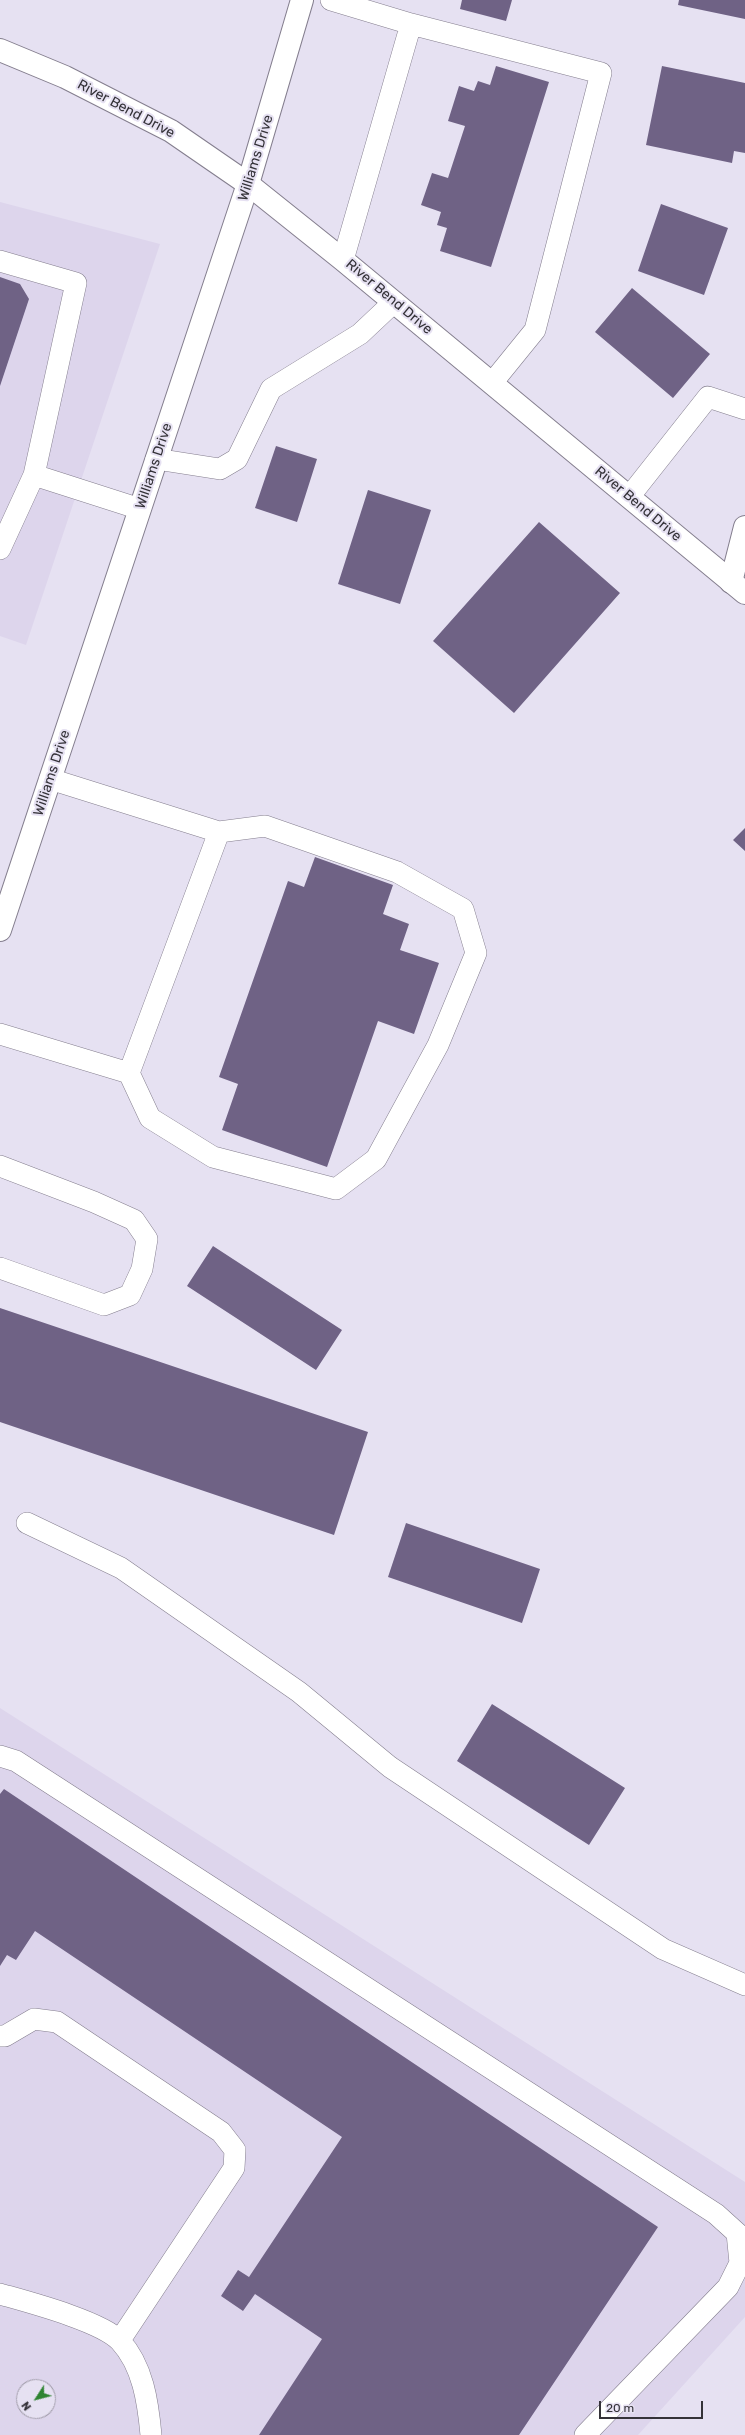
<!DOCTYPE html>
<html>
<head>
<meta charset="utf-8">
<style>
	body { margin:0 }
	#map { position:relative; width:745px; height:2435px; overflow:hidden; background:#e6e1f2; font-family:Rubik,sans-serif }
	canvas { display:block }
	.north { position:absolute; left:16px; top:2379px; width:40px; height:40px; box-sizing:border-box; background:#e6e1f2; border:1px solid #9f9ba8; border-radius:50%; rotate:234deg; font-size:11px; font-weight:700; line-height:16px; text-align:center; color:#343238 }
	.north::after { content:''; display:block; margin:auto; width:14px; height:18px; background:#2f8432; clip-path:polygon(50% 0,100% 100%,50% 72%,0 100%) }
	.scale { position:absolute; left:599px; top:2401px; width:104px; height:18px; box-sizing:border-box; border:2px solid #343238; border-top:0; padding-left:5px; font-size:12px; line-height:14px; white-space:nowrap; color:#343238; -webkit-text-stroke:3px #e6e1f2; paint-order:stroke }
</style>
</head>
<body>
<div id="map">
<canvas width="745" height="2435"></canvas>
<div class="north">N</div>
<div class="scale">20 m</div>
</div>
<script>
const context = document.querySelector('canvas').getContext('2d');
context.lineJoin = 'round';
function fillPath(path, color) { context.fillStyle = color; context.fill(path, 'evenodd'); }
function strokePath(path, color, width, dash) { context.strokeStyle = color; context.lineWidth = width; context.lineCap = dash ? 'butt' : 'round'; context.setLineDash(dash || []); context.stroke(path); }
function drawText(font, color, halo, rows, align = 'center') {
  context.font = font + ' Rubik,sans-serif'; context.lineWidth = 4; context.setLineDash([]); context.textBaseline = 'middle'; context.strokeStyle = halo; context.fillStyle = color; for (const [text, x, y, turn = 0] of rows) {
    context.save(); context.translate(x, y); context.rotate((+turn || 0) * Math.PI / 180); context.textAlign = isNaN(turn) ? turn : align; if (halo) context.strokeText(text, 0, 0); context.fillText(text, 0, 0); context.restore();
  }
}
const built = new Path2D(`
	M 0,202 L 160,244 L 26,645 L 0,636 Z
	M 0,1708 L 745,2182 L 745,2317 L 638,2435 L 0,2435 ZM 24,2387 L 48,2387 L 48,2411 L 24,2411 Z`);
const building = new Path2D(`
	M 462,0 L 512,0 L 506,21 L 460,9 Z
	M 679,0 L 745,0 L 745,19 L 678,5 Z
	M 496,66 L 549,82 L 491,267 L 440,251 L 447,228 L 437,225 L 441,212 L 421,205 L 432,173 L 448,178 L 465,126 L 448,121 L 459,86 L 474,91 L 478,81 L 490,85 Z
	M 662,66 L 745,83 L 745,153 L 734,151 L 732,163 L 646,145 Z
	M 661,204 L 728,228 L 704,295 L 638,271 Z
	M 0,277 L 20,284 L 29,299 L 0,386 Z
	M 632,288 L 710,354 L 673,398 L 595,332 Z
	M 276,446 L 317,459 L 297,522 L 255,508 Z
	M 368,490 L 431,510 L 400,604 L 338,584 Z
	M 539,522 L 620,593 L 514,713 L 433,641 Z
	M 745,828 L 745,851 L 733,840 Z
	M 315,857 L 393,885 L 383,914 L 409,924 L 400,950 L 439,963 L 414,1034 L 378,1021 L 327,1167 L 222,1130 L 238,1084 L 219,1077 L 288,881 L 304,887 Z
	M 213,1246 L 342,1330 L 316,1370 L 187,1286 Z
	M 0,1308 L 368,1432 L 334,1535 L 0,1422 Z
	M 406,1523 L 540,1569 L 522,1623 L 388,1577 Z
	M 492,1704 L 625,1788 L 589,1845 L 457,1761 Z
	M 4,1789 L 658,2227 L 519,2435 L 259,2435 L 322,2339 L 255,2294 L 243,2311 L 221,2296 L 238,2270 L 249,2277 L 342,2137 L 35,1931 L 16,1960 L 7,1955 L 0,1966 L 0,1794 Z`);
const service = new Path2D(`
	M 331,0 L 411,24 L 343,260
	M 411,24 L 601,73 L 535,330 L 492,383
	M 0,261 L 76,283 L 34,475 L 0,549
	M 156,459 L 220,469 L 237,459 L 271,389 L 360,334 L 394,302
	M 34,475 L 140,509
	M 629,497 L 708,397 L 745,409
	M 0,1034 L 129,1073 L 219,832 L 50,779
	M 129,1073 L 150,1118 L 213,1157 L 336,1189 L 376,1159 L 438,1045 L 476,953 L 463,909 L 397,872 L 265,826 L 219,832
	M 0,1166 L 94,1202 L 134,1220 L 147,1239 L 142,1269 L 130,1295 L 104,1305 L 0,1268
	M 27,1523 L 121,1568 L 299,1692 L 390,1767 L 663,1949 L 745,1985
	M 0,1756 L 16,1761 L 716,2214 L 737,2233 L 740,2263 L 728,2287 L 585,2435
	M 0,2036 L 5,2036 L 34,2019 L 57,2022 L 221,2132 L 235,2150 L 234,2168 L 120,2340
	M 0,2294 C 28,2302 101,2321 120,2341 C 143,2366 148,2402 151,2435`);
const minor = new Path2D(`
	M 731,582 L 745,527`);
const tertiary = new Path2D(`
	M 0,50 L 65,77 L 171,131 L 248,184 L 343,260 L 745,593`);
const secondary = new Path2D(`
	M 0,930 L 248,184 L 302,0`);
const streetNames = [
	["River Bend Drive",126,109,28],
	["Williams Drive",256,158,-73],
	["River Bend Drive",389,297,40],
	["Williams Drive",154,466,-72],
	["River Bend Drive",638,504,40],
	["Williams Drive",52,773,-72]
];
fillPath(built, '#ddd5ec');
fillPath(building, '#6f6285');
strokePath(service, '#847e8e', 22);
strokePath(minor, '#847e8e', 24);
strokePath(tertiary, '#847e8e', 24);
strokePath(secondary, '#847e8e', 24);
strokePath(service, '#fff', 21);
strokePath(minor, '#fff', 22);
strokePath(tertiary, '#fff', 22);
strokePath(secondary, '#fff', 22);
drawText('14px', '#343238', '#e6e1f2', streetNames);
</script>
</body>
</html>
